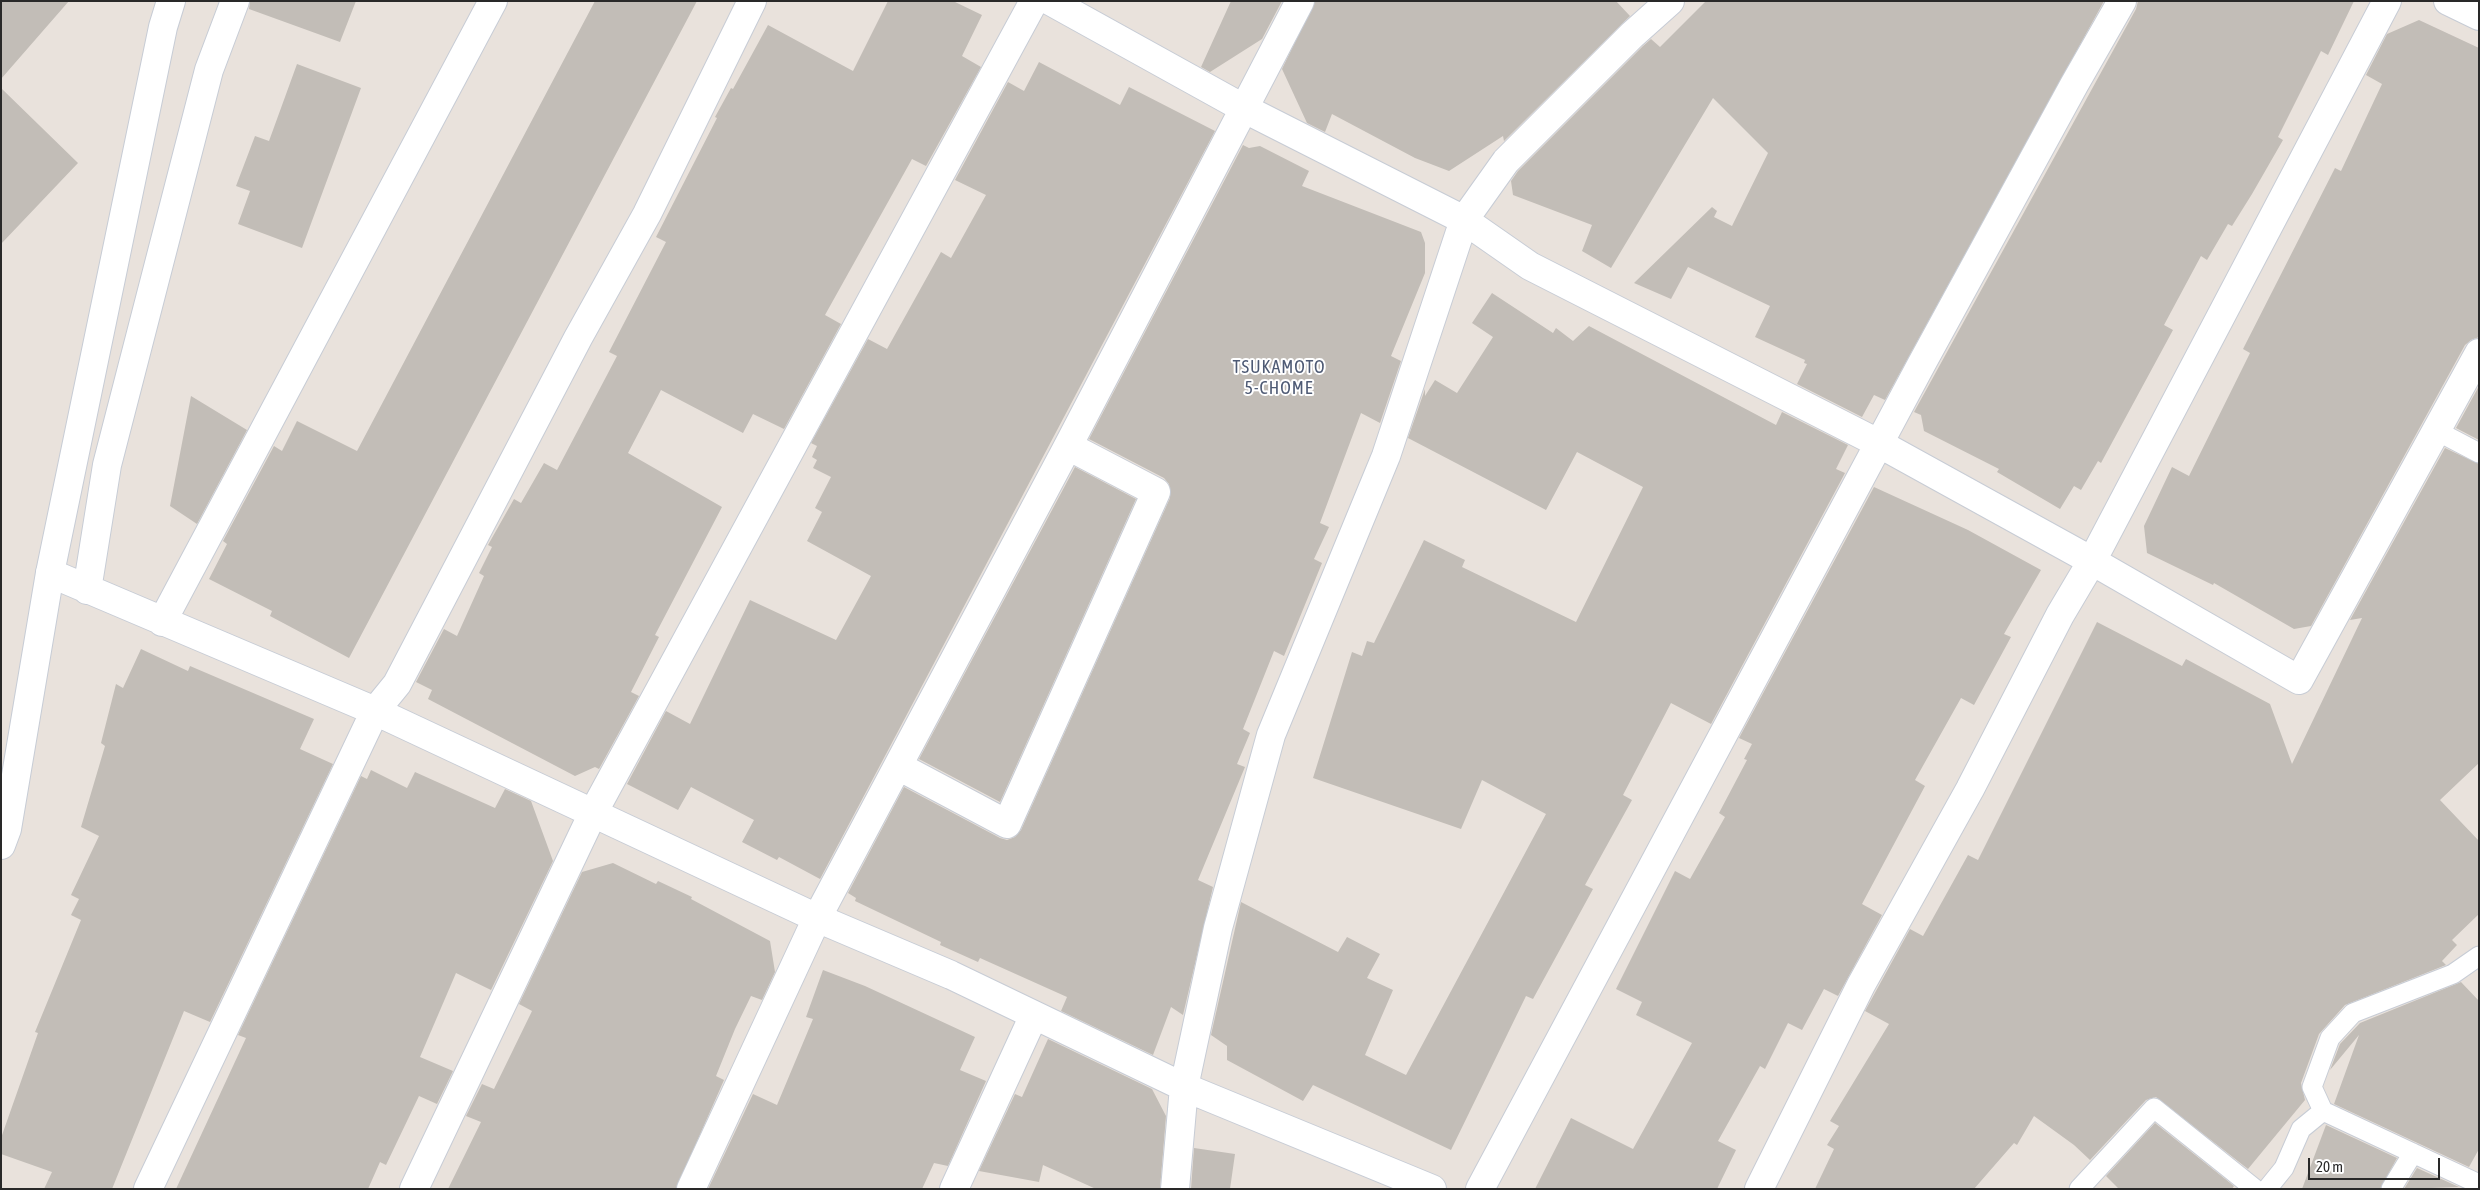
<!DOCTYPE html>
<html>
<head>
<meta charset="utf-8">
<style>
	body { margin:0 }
	#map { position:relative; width:2480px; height:1190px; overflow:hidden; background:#e9e2dc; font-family:"Asap Condensed",sans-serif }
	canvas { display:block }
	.frame { position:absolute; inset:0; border:2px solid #292929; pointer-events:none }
	.scale { position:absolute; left:2308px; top:1158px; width:132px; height:22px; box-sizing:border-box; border:2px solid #292929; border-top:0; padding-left:6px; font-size:15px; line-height:18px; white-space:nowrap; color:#292929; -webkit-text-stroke:4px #fff; paint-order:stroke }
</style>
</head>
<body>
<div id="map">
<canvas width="2480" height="1190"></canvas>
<div class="frame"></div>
<div class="scale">20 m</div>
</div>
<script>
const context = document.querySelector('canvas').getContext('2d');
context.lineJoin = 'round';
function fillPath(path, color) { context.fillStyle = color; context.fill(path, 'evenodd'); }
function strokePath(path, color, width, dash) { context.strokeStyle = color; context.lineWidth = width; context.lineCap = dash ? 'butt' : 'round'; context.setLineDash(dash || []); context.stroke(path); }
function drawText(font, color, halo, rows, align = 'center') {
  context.font = font + ' "Asap Condensed",sans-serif'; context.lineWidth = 4; context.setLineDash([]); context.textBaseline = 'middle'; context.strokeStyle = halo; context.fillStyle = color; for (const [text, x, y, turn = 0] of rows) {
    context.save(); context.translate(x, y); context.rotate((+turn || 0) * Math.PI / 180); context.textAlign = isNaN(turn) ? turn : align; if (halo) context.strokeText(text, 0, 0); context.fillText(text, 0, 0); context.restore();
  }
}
const building = new Path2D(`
	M 1,1 L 69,1 L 1,79 Z
	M 250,1 L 356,1 L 340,42 L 249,9 Z
	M 595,1 L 697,1 L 349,658 L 270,616 L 272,611 L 209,579 L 227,544 L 223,541 L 274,446 L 282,451 L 297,421 L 357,451 Z
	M 888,1 L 953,1 L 982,15 L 962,56 L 981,67 L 926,166 L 912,159 L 825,315 L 841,324 L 784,429 L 753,414 L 743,433 L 661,390 L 628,453 L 722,507 L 655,635 L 659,637 L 631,692 L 639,696 L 599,769 L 595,767 L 575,776 L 428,699 L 432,690 L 416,682 L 444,629 L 457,636 L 484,576 L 479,573 L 492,547 L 488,545 L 514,499 L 521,503 L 544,463 L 557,470 L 617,356 L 609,352 L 666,242 L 656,237 L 717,118 L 715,117 L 731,88 L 733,89 L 768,25 L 853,71 Z
	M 1231,1 L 1282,1 L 1262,39 L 1210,72 L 1201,67 Z
	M 1315,1 L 1616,1 L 1630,16 L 1504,141 L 1503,136 L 1449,171 L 1415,158 L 1332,114 L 1325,132 L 1307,123 L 1282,69 Z
	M 1706,1 L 2104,1 L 1885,400 L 1874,395 L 1862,417 L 1797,384 L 1807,364 L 1804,363 L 1805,360 L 1755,337 L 1770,306 L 1688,267 L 1671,299 L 1634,283 L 1712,207 L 1717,211 L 1714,217 L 1732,226 L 1768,153 L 1713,98 L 1611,268 L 1582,251 L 1592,225 L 1513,195 L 1511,181 L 1518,171 L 1643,46 L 1651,39 L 1660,47 Z
	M 2138,1 L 2354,1 L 2328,55 L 2321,51 L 2278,137 L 2283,140 L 2252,194 L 2232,226 L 2228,224 L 2207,260 L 2201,256 L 2164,325 L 2173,330 L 2101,463 L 2098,461 L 2081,490 L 2074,486 L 2060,509 L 1997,472 L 1999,469 L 1924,431 L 1921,415 L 1914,412 L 2136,9 Z
	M 2419,20 L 2479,48 L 2479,337 L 2471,340 L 2465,345 L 2311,626 L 2294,629 L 2214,583 L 2213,585 L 2147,553 L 2144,526 L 2172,467 L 2189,476 L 2250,353 L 2243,349 L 2335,168 L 2341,171 L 2382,84 L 2366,75 L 2387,34 Z
	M 1039,62 L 1120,105 L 1129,87 L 1215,131 L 820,879 L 779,857 L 777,860 L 742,842 L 754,820 L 691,787 L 678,810 L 627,784 L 666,711 L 690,724 L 750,600 L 836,640 L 871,576 L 807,541 L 822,512 L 815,508 L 831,477 L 813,468 L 817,460 L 812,457 L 817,446 L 811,443 L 868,339 L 887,349 L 941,252 L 951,258 L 986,195 L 955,180 L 1008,82 L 1024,91 Z
	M 297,64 L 361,88 L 302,248 L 238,224 L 250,191 L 236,186 L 255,136 L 269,141 Z
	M 1,88 L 78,163 L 1,244 Z
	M 1243,145 L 1249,148 L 1260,146 L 1309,171 L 1302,186 L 1421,232 L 1425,243 L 1425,273 L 1391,356 L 1401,361 L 1380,423 L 1361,413 L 1320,523 L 1329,527 L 1314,559 L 1322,563 L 1284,656 L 1274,651 L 1243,729 L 1250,733 L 1237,764 L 1245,767 L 1198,880 L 1213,887 L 1183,1015 L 1171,1007 L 1153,1055 L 1061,1011 L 1067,997 L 980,958 L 978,962 L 940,945 L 941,942 L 855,901 L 856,898 L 848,893 L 904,787 L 1000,838 L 1007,840 L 1015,837 L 1021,830 L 1170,498 L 1169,484 L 1164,478 L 1089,439 Z
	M 1492,293 L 1553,333 L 1556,328 L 1573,341 L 1589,326 L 1776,425 L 1782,412 L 1848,445 L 1836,469 L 1845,473 L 1711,724 L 1671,703 L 1623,795 L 1632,800 L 1585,885 L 1593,889 L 1533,999 L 1526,996 L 1451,1150 L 1313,1085 L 1303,1101 L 1227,1060 L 1227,1046 L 1211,1035 L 1241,902 L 1338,952 L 1347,937 L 1380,954 L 1367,978 L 1393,990 L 1365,1055 L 1406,1075 L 1546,814 L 1482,780 L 1461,829 L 1313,778 L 1352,652 L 1362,656 L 1367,641 L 1374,643 L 1424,540 L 1465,560 L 1462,567 L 1576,622 L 1643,487 L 1577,452 L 1546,510 L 1408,438 L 1425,389 L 1425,396 L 1435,380 L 1457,393 L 1493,337 L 1472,323 Z
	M 2479,386 L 2479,440 L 2456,428 Z
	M 191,396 L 247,430 L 197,524 L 170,506 Z
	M 2445,448 L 2479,464 L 2479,763 L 2440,800 L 2479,841 L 2479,914 L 2452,940 L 2457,945 L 2442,961 L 2446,965 L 2345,1005 L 2319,1034 L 2301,1083 L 2305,1100 L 2248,1169 L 2156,1097 L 2146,1100 L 2090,1160 L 2074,1145 L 2034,1116 L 2017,1145 L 2014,1143 L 1974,1189 L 1815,1189 L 1834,1149 L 1827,1145 L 1839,1126 L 1830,1121 L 1889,1024 L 1865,1011 L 1910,929 L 1923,936 L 1968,855 L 1978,860 L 2097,622 L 2182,666 L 2186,659 L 2270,704 L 2292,764 L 2362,618 L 2350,620 Z
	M 1075,467 L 1136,499 L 1000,802 L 919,759 Z
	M 1874,487 L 1968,530 L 2041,570 L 2004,634 L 2011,637 L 1974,705 L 1961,698 L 1915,780 L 1925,786 L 1862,904 L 1882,915 L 1838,996 L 1824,989 L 1802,1030 L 1788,1023 L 1765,1069 L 1760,1066 L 1718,1141 L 1736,1150 L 1717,1189 L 1535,1189 L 1571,1118 L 1633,1149 L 1692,1043 L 1636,1015 L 1642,1002 L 1616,989 L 1675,871 L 1690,879 L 1725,817 L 1719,813 L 1747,760 L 1744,759 L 1752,744 L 1739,738 Z
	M 141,649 L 188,671 L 190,666 L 314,719 L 300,749 L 333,764 L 210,1022 L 184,1011 L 112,1189 L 44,1189 L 52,1172 L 1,1154 L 1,1138 L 38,1033 L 35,1032 L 81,920 L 71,915 L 79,899 L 71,895 L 99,836 L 81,827 L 105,746 L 101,743 L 116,684 L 123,688 Z
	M 371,770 L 407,788 L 415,772 L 495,808 L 505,789 L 531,801 L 553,861 L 491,990 L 456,973 L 420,1057 L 453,1071 L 437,1104 L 419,1096 L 386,1165 L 380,1162 L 368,1189 L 176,1189 L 246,1038 L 238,1035 L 361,776 L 367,779 Z
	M 613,863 L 656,884 L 658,881 L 692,897 L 691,899 L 770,941 L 775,972 L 762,1000 L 751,996 L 735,1029 L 716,1076 L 724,1080 L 676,1189 L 448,1189 L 481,1122 L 466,1116 L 482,1084 L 494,1089 L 532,1011 L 519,1004 L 582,872 Z
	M 823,970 L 865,986 L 975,1037 L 960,1070 L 986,1081 L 948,1166 L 934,1163 L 922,1189 L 708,1189 L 753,1094 L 777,1105 L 813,1019 L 806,1017 Z
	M 2461,982 L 2479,1001 L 2479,1149 L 2469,1167 L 2334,1104 L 2359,1035 L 2330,1070 L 2340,1044 L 2360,1023 Z
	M 1048,1039 L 1152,1089 L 1166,1116 L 1160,1189 L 1096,1189 L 1043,1165 L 1039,1182 L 979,1171 L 1015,1094 L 1022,1097 Z
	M 2155,1123 L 2234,1186 L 2232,1189 L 2119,1189 L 2106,1176 Z
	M 2326,1125 L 2397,1158 L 2380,1189 L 2302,1189 Z
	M 1194,1148 L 1235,1154 L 1230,1189 L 1191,1189 Z
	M 2417,1168 L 2459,1187 L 2404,1189 Z`);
const lane = new Path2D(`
	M 2437,431 L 2479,453
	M 2323,1111 L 2479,1184
	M 2079,1189 L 2154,1108 L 2255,1189
	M 2267,1189 L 2284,1168 L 2301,1129 L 2323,1111 L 2312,1087 L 2330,1038 L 2353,1013 L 2453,974 L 2479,956
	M 2391,1189 L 2413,1153`);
const street = new Path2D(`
	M 1050,1 L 1245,109 L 1464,220 L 1530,266 L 1880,444 L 2092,561 L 2299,680 L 2479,353
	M 2448,1 L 2479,16
	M 50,573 L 375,711 L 817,918 L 951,975 L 1184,1087 L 1432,1189
	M 87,590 L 107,465 L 209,70 L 235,1
	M 162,622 L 493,1
	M 898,766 L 1007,824 L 1156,492 L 1068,446
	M 148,1189 L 375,711 L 397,684 L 578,338 L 647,214 L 752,1
	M 414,1189 L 593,813 L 1034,1
	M 691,1189 L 817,918 L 1068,446 L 1300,1
	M 954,1189 L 1034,1015
	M 1175,1189 L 1184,1087 L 1218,928 L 1271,735 L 1386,456 L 1464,220 L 1506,161 L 1632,35 L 1670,1
	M 1480,1189 L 1921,365 L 2074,85 L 2122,1
	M 1759,1189 L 1861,985 L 1970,789 L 2060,615 L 2092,561 L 2387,1`);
const secondary = new Path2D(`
	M 1,845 L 7,829 L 50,573 L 163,27 L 171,1`);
const neighbourhoodNames = [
	["TSUKAMOTO",1279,367],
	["5-CHOME",1279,388]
];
fillPath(building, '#c2bdb7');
strokePath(lane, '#c7ccd5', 21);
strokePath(street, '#c7ccd5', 30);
strokePath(secondary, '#c7ccd5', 30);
strokePath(lane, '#fff', 19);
strokePath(street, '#fff', 28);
strokePath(secondary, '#fff', 28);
context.letterSpacing = '1px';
drawText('18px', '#4e5a74', '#fff', neighbourhoodNames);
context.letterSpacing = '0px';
</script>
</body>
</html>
